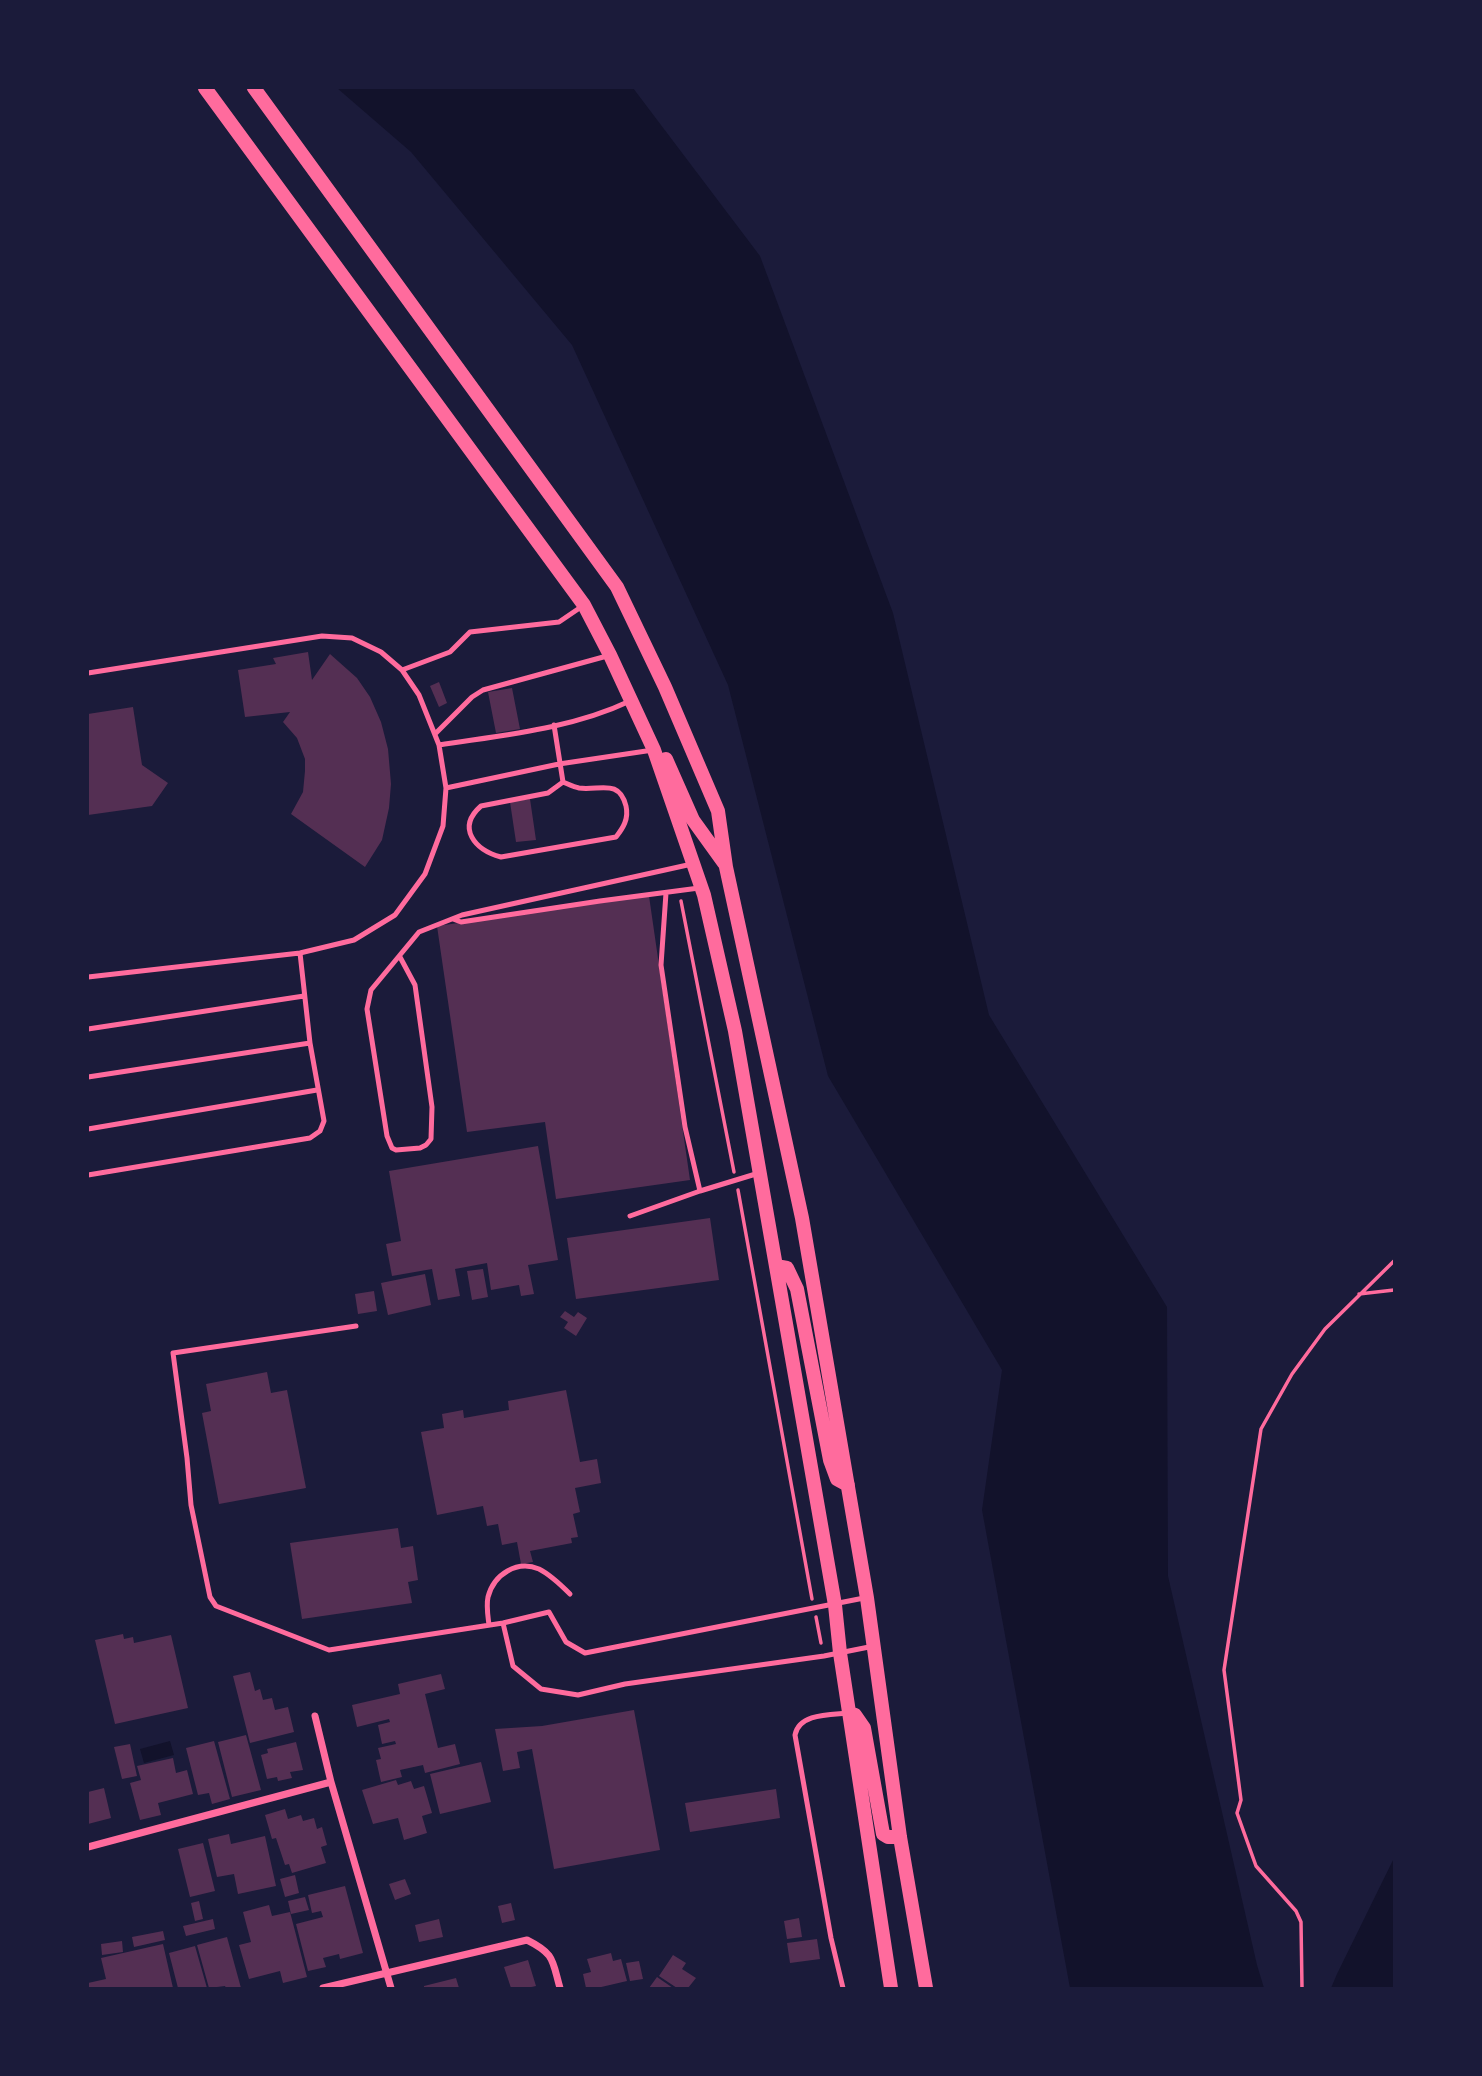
<!DOCTYPE html>
<html>
<head>
<meta charset="utf-8">
<style>
	body { margin:0 }
	#map { position:relative; width:1482px; height:2076px; overflow:hidden; background:#1b1b3a; font-family:Helvetica,sans-serif }
	canvas { display:block }
	.frame { position:absolute; inset:0; border:89px solid #1b1b3a; pointer-events:none }
</style>
</head>
<body>
<div id="map">
<canvas width="1482" height="2076"></canvas>
<div class="frame"></div>
</div>
<script>
const context = document.querySelector('canvas').getContext('2d');
context.lineJoin = 'round';
function fillPath(path, color) { context.fillStyle = color; context.fill(path, 'evenodd'); }
function strokePath(path, color, width, dash) { context.strokeStyle = color; context.lineWidth = width; context.lineCap = dash ? 'butt' : 'round'; context.setLineDash(dash || []); context.stroke(path); }
const water = new Path2D(`
	M 337,88 L 633,88 L 760,256 L 893,613 L 989,1015 L 1167,1307 L 1168,1576 L 1257,1965 L 1264,1988 L 1070,1988 L 982,1510 L 1002,1370 L 828,1076 L 728,685 L 572,345 L 411,152 Z
	M 170,1741 L 174,1755 L 144,1763 L 140,1749 Z
	M 1394,1858 L 1394,1988 L 1331,1988 L 1337,1974 Z`);
const building = new Path2D(`
	M 308,652 L 312,680 L 330,654 L 357,678 L 370,697 L 381,722 L 388,749 L 391,784 L 389,808 L 382,840 L 365,867 L 291,814 L 303,792 L 305,771 L 305,759 L 297,738 L 283,722 L 290,712 L 245,717 L 238,670 L 276,664 L 273,658 Z
	M 439,682 L 447,703 L 439,707 L 430,686 Z
	M 512,688 L 520,729 L 496,733 L 488,692 Z
	M 133,707 L 142,765 L 168,783 L 152,806 L 88,815 L 88,714 Z
	M 530,799 L 536,840 L 516,842 L 510,802 Z
	M 649,896 L 690,1180 L 556,1199 L 545,1122 L 467,1132 L 437,926 Z
	M 538,1146 L 558,1260 L 528,1265 L 534,1294 L 521,1296 L 519,1285 L 491,1290 L 487,1263 L 455,1269 L 460,1296 L 438,1300 L 432,1269 L 392,1276 L 386,1244 L 401,1241 L 389,1171 Z
	M 710,1218 L 719,1280 L 576,1299 L 567,1238 Z
	M 483,1269 L 488,1297 L 472,1300 L 467,1271 Z
	M 425,1274 L 431,1305 L 388,1315 L 381,1283 Z
	M 374,1291 L 377,1311 L 358,1314 L 355,1294 Z
	M 565,1311 L 574,1317 L 578,1312 L 587,1318 L 576,1336 L 564,1328 L 568,1322 L 560,1317 Z
	M 267,1372 L 271,1393 L 287,1390 L 306,1488 L 219,1504 L 202,1413 L 211,1411 L 206,1384 Z
	M 566,1390 L 580,1462 L 597,1459 L 601,1483 L 575,1488 L 580,1512 L 573,1514 L 578,1537 L 571,1538 L 572,1543 L 530,1551 L 533,1562 L 521,1564 L 517,1542 L 502,1545 L 498,1524 L 487,1526 L 483,1506 L 437,1515 L 421,1432 L 444,1428 L 442,1414 L 463,1410 L 464,1418 L 509,1410 L 508,1401 Z
	M 398,1528 L 401,1548 L 413,1546 L 418,1580 L 408,1582 L 412,1603 L 302,1619 L 290,1543 Z
	M 123,1634 L 124,1639 L 133,1637 L 134,1643 L 171,1635 L 188,1708 L 115,1724 L 95,1640 Z
	M 250,1672 L 255,1691 L 260,1689 L 263,1700 L 272,1698 L 275,1710 L 288,1707 L 294,1732 L 250,1743 L 233,1676 Z
	M 441,1674 L 445,1689 L 425,1694 L 438,1748 L 455,1744 L 460,1764 L 425,1773 L 423,1765 L 400,1770 L 402,1777 L 381,1782 L 376,1760 L 381,1759 L 378,1748 L 396,1744 L 395,1741 L 382,1744 L 378,1725 L 390,1722 L 389,1719 L 357,1727 L 352,1705 L 400,1694 L 398,1684 Z
	M 634,1710 L 660,1850 L 554,1869 L 532,1749 L 517,1752 L 520,1768 L 503,1771 L 495,1729 L 542,1726 Z
	M 246,1735 L 261,1790 L 232,1797 L 218,1742 Z
	M 214,1741 L 230,1799 L 212,1804 L 209,1793 L 198,1795 L 186,1748 Z
	M 296,1742 L 303,1770 L 290,1772 L 292,1778 L 278,1781 L 277,1777 L 267,1779 L 261,1755 L 268,1753 L 267,1749 Z
	M 130,1744 L 137,1776 L 122,1779 L 114,1747 Z
	M 173,1758 L 176,1773 L 187,1770 L 193,1794 L 158,1803 L 161,1815 L 140,1820 L 130,1783 L 141,1780 L 137,1766 Z
	M 481,1762 L 491,1802 L 440,1814 L 430,1774 Z
	M 396,1780 L 398,1785 L 411,1781 L 414,1789 L 424,1786 L 432,1813 L 422,1816 L 427,1833 L 404,1840 L 398,1818 L 373,1824 L 362,1790 Z
	M 104,1788 L 111,1818 L 88,1824 L 88,1792 Z
	M 776,1789 L 780,1818 L 690,1832 L 685,1803 Z
	M 285,1809 L 288,1819 L 301,1815 L 303,1821 L 314,1818 L 317,1829 L 322,1827 L 327,1845 L 321,1847 L 326,1863 L 292,1873 L 289,1864 L 285,1865 L 276,1838 L 272,1839 L 265,1815 Z
	M 229,1834 L 231,1844 L 265,1836 L 276,1886 L 238,1894 L 234,1874 L 217,1877 L 208,1839 Z
	M 203,1843 L 215,1891 L 190,1897 L 178,1849 Z
	M 295,1875 L 299,1893 L 285,1897 L 280,1879 Z
	M 405,1879 L 411,1894 L 395,1900 L 389,1884 Z
	M 345,1886 L 363,1953 L 340,1959 L 339,1954 L 323,1958 L 326,1967 L 308,1971 L 296,1924 L 323,1917 L 321,1911 L 312,1913 L 308,1895 Z
	M 305,1897 L 309,1910 L 291,1914 L 288,1901 Z
	M 199,1901 L 203,1919 L 195,1921 L 191,1903 Z
	M 511,1903 L 515,1920 L 502,1923 L 498,1906 Z
	M 269,1905 L 272,1916 L 290,1912 L 307,1977 L 283,1983 L 280,1971 L 249,1979 L 239,1945 L 251,1942 L 243,1912 Z
	M 799,1918 L 802,1937 L 787,1939 L 784,1921 Z
	M 213,1919 L 215,1929 L 186,1936 L 183,1926 Z
	M 439,1919 L 443,1937 L 419,1942 L 415,1925 Z
	M 163,1931 L 165,1940 L 134,1947 L 132,1937 Z
	M 227,1937 L 241,1988 L 226,1988 L 225,1986 L 209,1988 L 197,1945 Z
	M 817,1939 L 820,1959 L 790,1963 L 787,1943 Z
	M 122,1941 L 123,1952 L 102,1955 L 101,1944 Z
	M 163,1944 L 173,1988 L 88,1988 L 88,1983 L 106,1979 L 101,1958 Z
	M 195,1946 L 207,1988 L 178,1988 L 169,1953 Z
	M 611,1953 L 613,1961 L 621,1959 L 627,1981 L 597,1988 L 586,1988 L 583,1974 L 591,1972 L 587,1959 Z
	M 673,1955 L 686,1963 L 682,1969 L 696,1978 L 688,1988 L 677,1988 L 659,1976 Z
	M 528,1960 L 536,1986 L 527,1988 L 511,1988 L 504,1967 Z
	M 639,1961 L 643,1979 L 630,1981 L 626,1963 Z
	M 657,1977 L 673,1988 L 649,1988 Z
	M 456,1978 L 459,1988 L 424,1988 L 424,1986 Z`);
const path = new Path2D(`
	M 681,901 L 734,1172
	M 738,1190 L 812,1599
	M 1359,1294 L 1394,1290
	M 816,1617 L 821,1643
	M 1302,1988 L 1301,1922 L 1296,1911 L 1256,1866 L 1237,1813 L 1241,1800 L 1224,1670 L 1261,1429 L 1292,1374 L 1325,1329 L 1394,1261`);
const service = new Path2D(`
	M 402,670 L 450,652 L 470,632 L 559,622 L 584,605
	M 88,673 L 322,636 L 352,638 L 381,652 L 402,670 L 419,695 L 439,745 L 446,788 L 443,826 L 425,874 L 395,915 L 354,940 L 300,953 L 88,977
	M 554,725 L 563,782
	M 435,734 L 472,697 L 483,690 L 607,656
	M 439,745 C 503,735 571,729 630,701
	M 563,782 C 568,784 574,787 579,788 C 599,791 619,778 626,806 C 629,819 623,828 616,837 L 501,857 C 475,850 456,828 481,806 L 548,793 Z
	M 446,788 L 559,764 L 653,750
	M 666,893 L 661,965 L 685,1127 L 700,1191 L 759,1173
	M 453,919 L 461,922 L 600,901 L 699,888
	M 400,957 L 415,985 L 432,1107 L 431,1139 L 426,1145 L 420,1148 L 396,1150 L 392,1148 L 387,1136 L 367,1009 L 371,990 L 419,932 L 462,915 L 692,864
	M 88,1029 L 304,996
	M 88,1077 L 310,1043
	M 88,1129 L 317,1090
	M 88,1175 L 310,1138 L 320,1131 L 324,1121 L 310,1043 L 300,953
	M 630,1216 L 700,1191
	M 356,1326 L 173,1353 L 187,1458 L 191,1505 L 210,1597 L 216,1606 L 329,1650 L 503,1623 L 549,1612 L 566,1642 L 585,1653 L 864,1598
	M 503,1623 L 513,1666 L 541,1689 L 578,1695 L 625,1684 L 824,1656 L 874,1646
	M 489,1625 C 488,1616 486,1606 488,1597 C 494,1574 517,1560 539,1569 C 551,1575 561,1585 570,1594
	M 843,1988 L 831,1938 L 795,1735 C 799,1713 831,1715 849,1713`);
const minor = new Path2D(`
	M 315,1716 L 331,1782 L 391,1988
	M 88,1847 L 331,1782
	M 323,1988 L 527,1940 C 555,1954 552,1960 560,1988`);
const secondary = new Path2D(`
	M 205,88 L 584,605 L 610,655 L 654,750 L 704,895 L 735,1031 L 835,1605 L 840,1653 L 891,1988
	M 254,88 L 617,587 L 665,687 L 718,811 L 726,867 L 802,1218 L 867,1598 L 900,1837 L 926,1988
	M 666,759 L 693,820 L 724,863
	M 776,1266 L 787,1268 L 797,1289 L 830,1460 L 837,1479 L 848,1485
	M 849,1713 L 855,1715 L 864,1728 L 883,1834 L 888,1837 L 900,1837`);
fillPath(water, '#12122b');
fillPath(building, '#542f53');
strokePath(path, '#ff6b9d', 3.5);
strokePath(service, '#ff6b9d', 5);
strokePath(minor, '#ff6b9d', 7);
strokePath(secondary, '#ff6b9d', 14);
</script>
</body>
</html>
